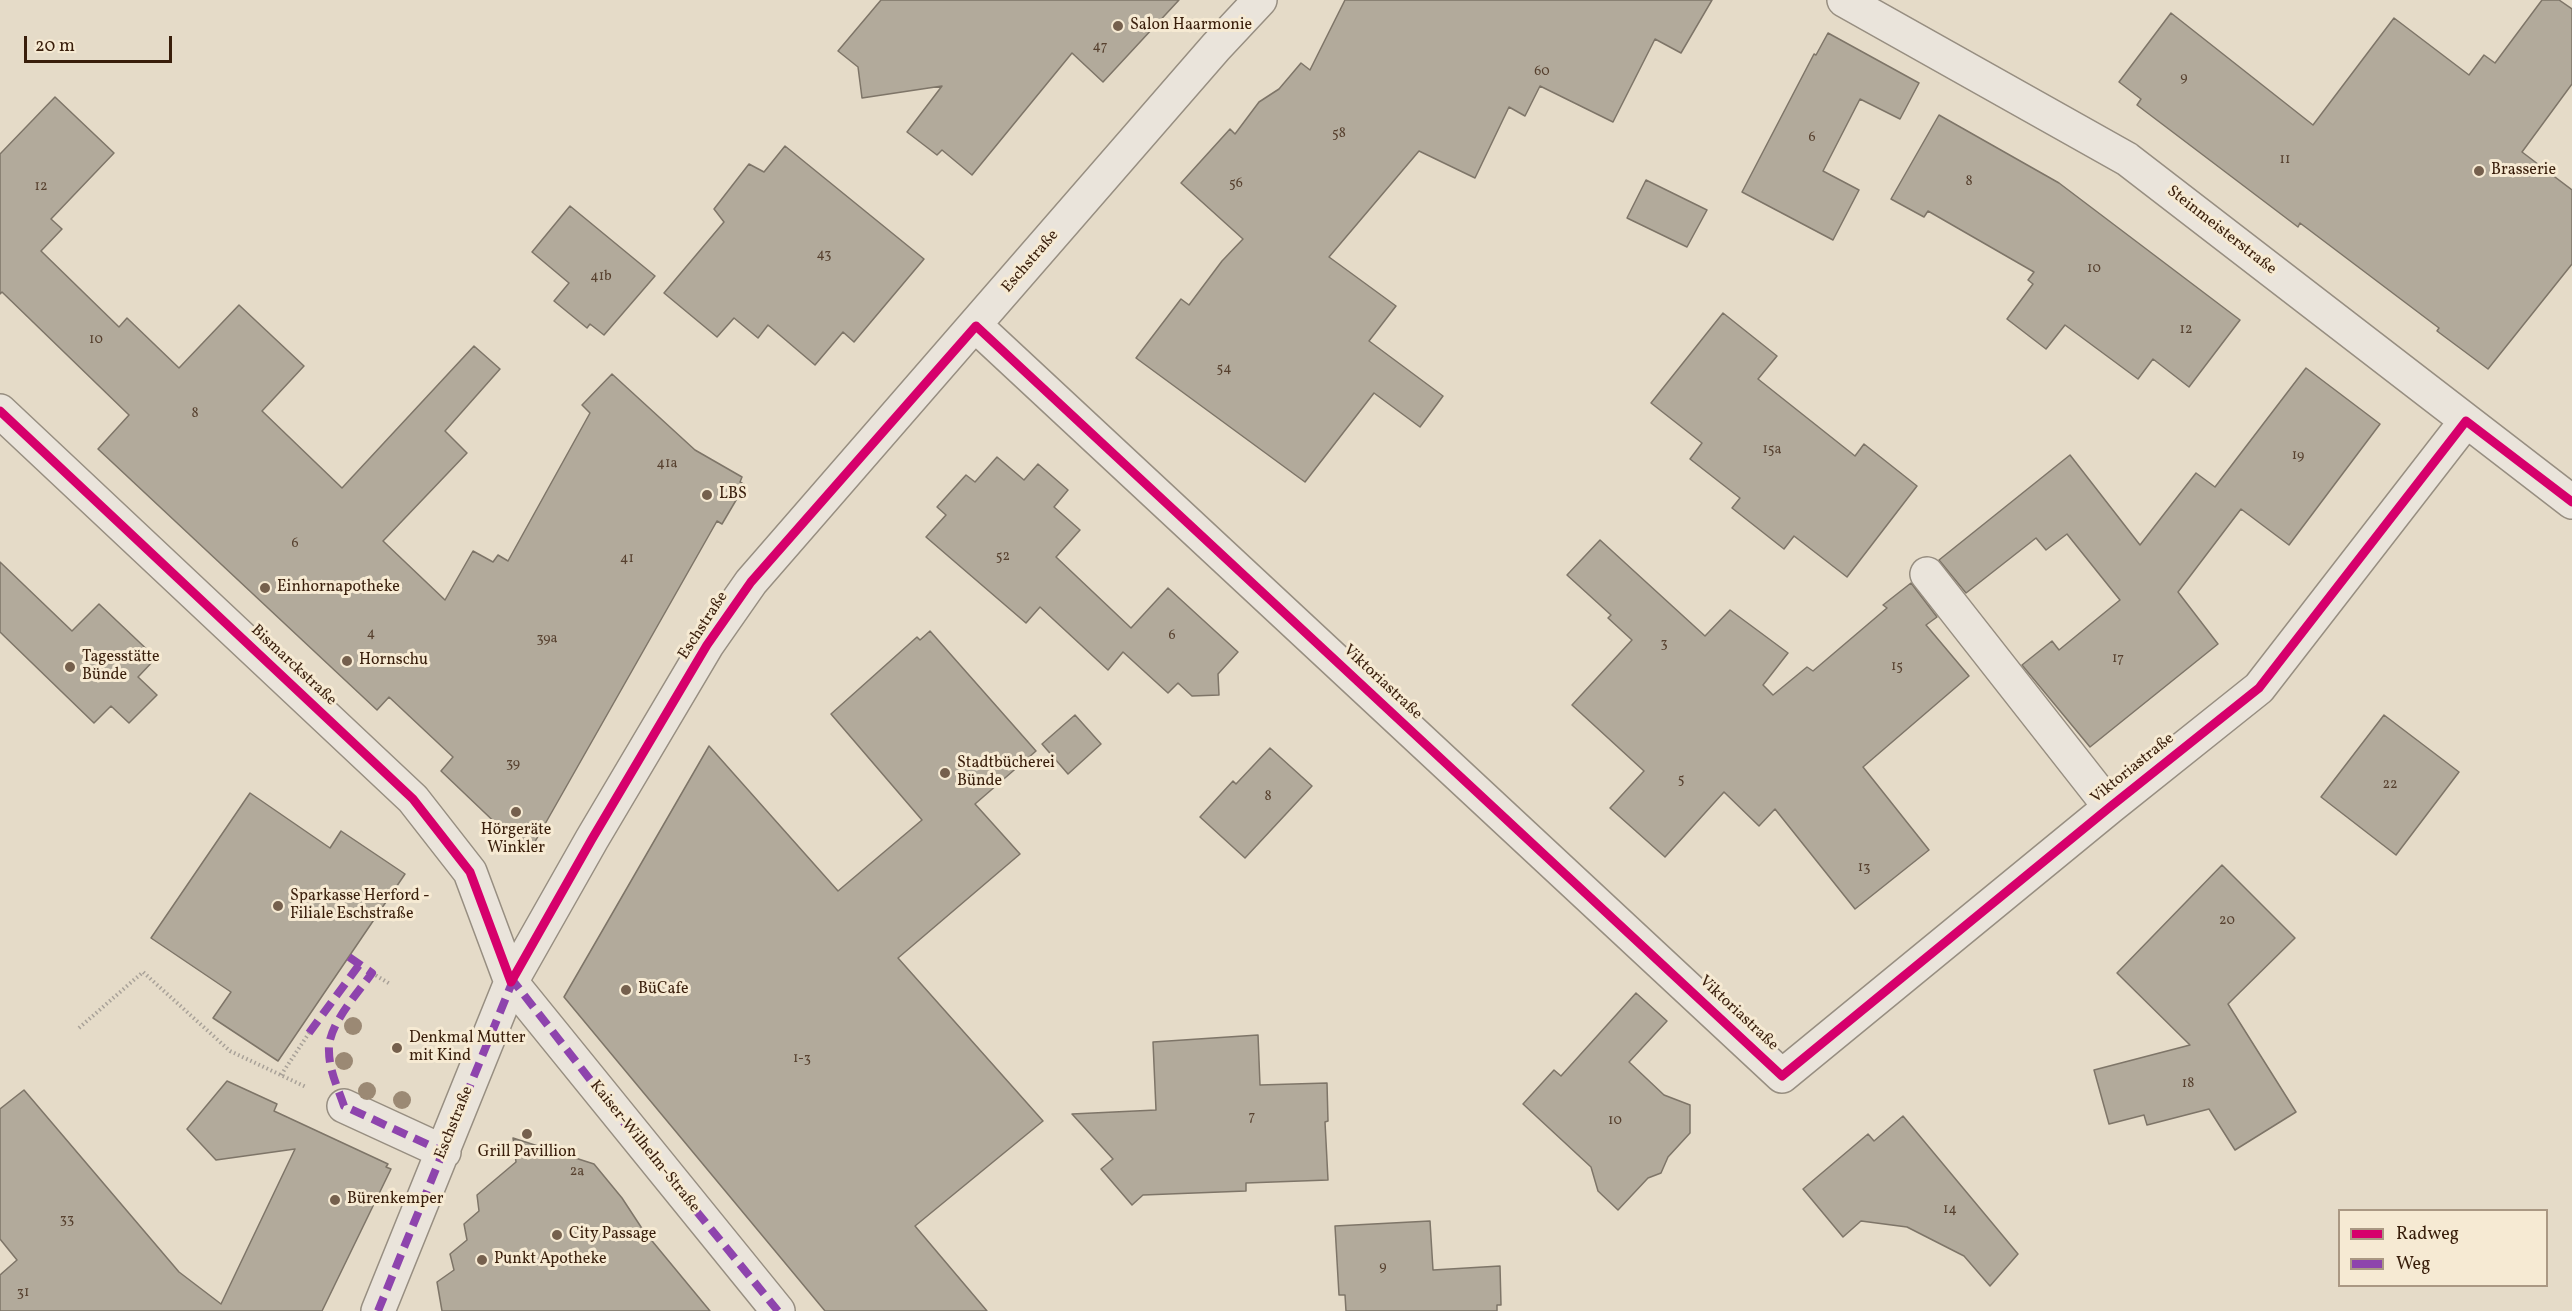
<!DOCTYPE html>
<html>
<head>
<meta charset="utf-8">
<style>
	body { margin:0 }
	#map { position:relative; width:2572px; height:1311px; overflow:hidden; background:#e5dbc8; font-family:Vollkorn,serif }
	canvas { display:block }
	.legend { position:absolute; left:2338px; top:1209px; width:210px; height:78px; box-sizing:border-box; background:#f6ead3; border:2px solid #aa9883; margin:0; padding:8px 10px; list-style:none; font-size:18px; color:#391e0b }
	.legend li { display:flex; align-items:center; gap:12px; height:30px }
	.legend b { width:30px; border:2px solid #aa9883 }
	.scale { position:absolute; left:24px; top:36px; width:148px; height:27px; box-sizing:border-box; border:3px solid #391e0b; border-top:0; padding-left:8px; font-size:18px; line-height:21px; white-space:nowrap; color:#391e0b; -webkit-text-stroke:4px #f6ead3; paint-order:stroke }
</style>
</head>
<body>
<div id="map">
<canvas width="2572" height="1311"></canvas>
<ul class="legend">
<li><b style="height:8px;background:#d6006c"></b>Radweg</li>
<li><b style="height:8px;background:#8e44ad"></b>Weg</li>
</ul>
<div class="scale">20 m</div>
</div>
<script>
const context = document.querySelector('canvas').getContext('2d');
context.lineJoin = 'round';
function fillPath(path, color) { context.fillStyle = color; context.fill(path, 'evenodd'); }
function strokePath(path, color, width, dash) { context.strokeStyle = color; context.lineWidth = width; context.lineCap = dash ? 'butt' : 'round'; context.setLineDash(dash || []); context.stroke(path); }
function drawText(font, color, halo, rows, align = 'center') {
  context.font = font + ' Vollkorn,serif'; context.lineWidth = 6; context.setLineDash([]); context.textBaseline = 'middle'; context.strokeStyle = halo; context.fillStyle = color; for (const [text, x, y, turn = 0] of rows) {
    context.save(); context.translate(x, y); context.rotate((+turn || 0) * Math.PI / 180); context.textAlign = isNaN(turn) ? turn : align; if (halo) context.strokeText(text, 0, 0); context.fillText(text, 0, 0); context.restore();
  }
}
const building = new Path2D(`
	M 881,0 L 1179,0 L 1103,82 L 1072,53 L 972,175 L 942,150 L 937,155 L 907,132 L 942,86 L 862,98 L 858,67 L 838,51 Z
	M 1345,0 L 1712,0 L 1681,53 L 1655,39 L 1613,122 L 1540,86 L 1525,116 L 1509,107 L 1475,178 L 1419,151 L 1329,257 L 1396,306 L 1369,341 L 1443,396 L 1420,427 L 1374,393 L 1305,482 L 1136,358 L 1181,299 L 1189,305 L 1222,261 L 1243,239 L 1181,183 L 1230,129 L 1235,134 L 1259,102 L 1279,89 L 1301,63 L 1310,70 Z
	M 2542,0 L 2559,0 L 2572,9 L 2572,84 L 2522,152 L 2572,190 L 2572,264 L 2488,369 L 2437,331 L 2439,328 L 2300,223 L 2298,227 L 2137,105 L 2141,99 L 2119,82 L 2171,13 L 2313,125 L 2394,18 L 2469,75 L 2484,55 L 2495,63 Z
	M 1828,33 L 1919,83 L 1900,119 L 1860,99 L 1823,171 L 1859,190 L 1833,240 L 1742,192 L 1814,54 L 1816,55 Z
	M 55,97 L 114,153 L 51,219 L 62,229 L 41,251 L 119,327 L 127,318 L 179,368 L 239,305 L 304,366 L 262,411 L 342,488 L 474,346 L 500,369 L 445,431 L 467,453 L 383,541 L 445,600 L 473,551 L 493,562 L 498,555 L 508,561 L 590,413 L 582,405 L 612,374 L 695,450 L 742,477 L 740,482 L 745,485 L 722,524 L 717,521 L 528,854 L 441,771 L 453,757 L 389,697 L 377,710 L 98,449 L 129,415 L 2,292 L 0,294 L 0,154 Z
	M 1939,115 L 2059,183 L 2240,320 L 2189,387 L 2153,359 L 2138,379 L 2065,325 L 2046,349 L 2007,319 L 2033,284 L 2028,280 L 2034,272 L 1928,211 L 1924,217 L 1891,199 Z
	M 785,146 L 924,259 L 854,342 L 843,332 L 815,365 L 768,325 L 758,338 L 734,318 L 717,337 L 664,293 L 724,222 L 714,209 L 749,164 L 764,172 Z
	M 1646,180 L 1707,210 L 1687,247 L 1627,218 Z
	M 570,206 L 655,276 L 604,335 L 590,324 L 587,328 L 554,301 L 569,283 L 532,252 Z
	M 1723,313 L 1777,356 L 1758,379 L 1855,456 L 1864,444 L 1917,486 L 1847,577 L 1794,536 L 1784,549 L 1732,508 L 1740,498 L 1690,459 L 1702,443 L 1651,403 Z
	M 2306,368 L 2380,424 L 2289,545 L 2241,509 L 2178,592 L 2218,644 L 2090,747 L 2022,665 L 2052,641 L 2059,650 L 2120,600 L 2067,534 L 2046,550 L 2036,538 L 1966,593 L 1939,560 L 2070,455 L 2140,545 L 2196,473 L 2215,487 Z
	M 997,457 L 1024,480 L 1038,464 L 1068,490 L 1054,507 L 1080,530 L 1056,557 L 1131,628 L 1168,588 L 1238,652 L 1218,674 L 1219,695 L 1192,696 L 1178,683 L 1168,693 L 1123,652 L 1108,670 L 1040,607 L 1026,623 L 926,537 L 946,515 L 937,507 L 966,475 L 975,482 Z
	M 1600,540 L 1705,636 L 1730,610 L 1788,653 L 1763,685 L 1773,695 L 1807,667 L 1813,671 L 1887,608 L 1883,605 L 1911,583 L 1937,617 L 1926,625 L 1969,676 L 1863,767 L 1929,850 L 1855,909 L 1775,809 L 1759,826 L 1724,792 L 1665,857 L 1610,808 L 1644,771 L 1572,705 L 1632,640 L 1608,618 L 1611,615 L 1567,575 Z
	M 0,562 L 72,631 L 99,604 L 156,658 L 138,677 L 157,695 L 129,723 L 111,706 L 94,723 L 0,632 Z
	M 930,631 L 1036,751 L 975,804 L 1020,854 L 898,958 L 1043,1121 L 915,1226 L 987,1311 L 825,1311 L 564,997 L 709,746 L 838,891 L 922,820 L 831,714 L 917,637 L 920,640 Z
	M 1075,715 L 1101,744 L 1068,774 L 1042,744 Z
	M 2384,715 L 2459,772 L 2396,855 L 2321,797 Z
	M 1270,748 L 1312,786 L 1245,858 L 1200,817 L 1233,781 L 1236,784 Z
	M 250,793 L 330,848 L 341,831 L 405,874 L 278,1061 L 213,1018 L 231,992 L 151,938 Z
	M 2222,865 L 2295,938 L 2228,1004 L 2296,1112 L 2235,1150 L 2209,1109 L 2147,1125 L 2144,1115 L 2109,1124 L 2094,1070 L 2190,1045 L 2117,973 Z
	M 1636,993 L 1667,1021 L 1629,1062 L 1664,1095 L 1690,1105 L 1690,1133 L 1668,1157 L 1661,1173 L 1648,1178 L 1618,1210 L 1598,1191 L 1591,1167 L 1523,1104 L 1554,1070 L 1561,1076 Z
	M 1258,1035 L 1260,1085 L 1327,1083 L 1328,1121 L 1325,1122 L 1328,1180 L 1246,1183 L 1246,1191 L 1143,1195 L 1132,1205 L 1101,1169 L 1113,1159 L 1072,1114 L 1156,1110 L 1153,1042 Z
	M 227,1081 L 277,1104 L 274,1111 L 388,1164 L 386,1167 L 391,1169 L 322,1311 L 0,1311 L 0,1275 L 17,1260 L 0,1239 L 0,1109 L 24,1090 L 179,1272 L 221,1304 L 295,1149 L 216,1160 L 187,1129 Z
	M 1903,1116 L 2018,1254 L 1990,1286 L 1964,1256 L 1907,1227 L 1861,1221 L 1843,1237 L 1803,1189 L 1868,1134 L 1874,1141 Z
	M 513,1138 L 594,1164 L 622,1198 L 643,1230 L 710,1311 L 442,1311 L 437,1282 L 454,1270 L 450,1254 L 467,1240 L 464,1224 L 479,1211 L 477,1195 L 516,1162 Z
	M 1430,1221 L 1433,1270 L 1500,1266 L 1501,1305 L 1497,1305 L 1497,1311 L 1346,1311 L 1345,1295 L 1339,1295 L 1335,1226 Z`);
const path = new Path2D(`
	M 372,973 L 390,984
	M 79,1028 L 143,972 L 230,1051 L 306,1087
	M 281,1075 L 309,1033`);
const street = new Path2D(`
	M 1844,0 L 2127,159 L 2572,502
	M 976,326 L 1782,1076 L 2110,807 L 2259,688 L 2466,421
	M 0,411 L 413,799 L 470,872 L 511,982 L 778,1311
	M 1927,574 L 2110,807
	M 344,1106 L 444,1152
	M 378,1311 L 511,982 L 592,839 L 707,645 L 751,582 L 1216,47 L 1260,0`);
const quiet = new Path2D(`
	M 349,957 L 372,973 C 358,993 327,1026 329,1051 C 329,1070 338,1088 344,1106 L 444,1152
	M 510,977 L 617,1114 L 778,1311
	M 309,1033 L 359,965
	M 378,1311 L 514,978`);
const cycleway = new Path2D(`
	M 0,411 L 413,799 L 470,872 L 511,982
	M 511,982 L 592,839 L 707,645 L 751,582 L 976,326 L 1782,1076 L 2110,807 L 2259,688 L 2466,421 L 2572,502`);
const trees = [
	[353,1026],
	[344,1061],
	[367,1091],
	[402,1100]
];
const markers = [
	[1118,26,6,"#75604d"],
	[2479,171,6,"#75604d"],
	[707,495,6,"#75604d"],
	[265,588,6,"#75604d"],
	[347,661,6,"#75604d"],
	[70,667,6,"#75604d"],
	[945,773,6,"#75604d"],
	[516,812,6,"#75604d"],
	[278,906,6,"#75604d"],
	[626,990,6,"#75604d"],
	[397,1048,6,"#75604d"],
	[527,1134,6,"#75604d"],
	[335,1200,6,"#75604d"],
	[557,1235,6,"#75604d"],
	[482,1260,6,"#75604d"]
];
const numberNames = [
	["47",1100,47],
	["60",1542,72],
	["9",2184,78],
	["58",1339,134],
	["6",1812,138],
	["11",2285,160],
	["8",1969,182],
	["56",1236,184],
	["12",41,187],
	["43",824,255],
	["10",2094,269],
	["41b",601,277],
	["12",2186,330],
	["10",96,340],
	["54",1224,369],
	["8",195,414],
	["15a",1772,450],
	["19",2298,456],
	["41a",667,464],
	["6",295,544],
	["52",1003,557],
	["41",627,559],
	["4",371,634],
	["6",1172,636],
	["39a",547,639],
	["3",1664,644],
	["17",2118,659],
	["15",1897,667],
	["39",513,764],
	["5",1681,780],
	["22",2390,785],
	["8",1268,797],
	["13",1864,868],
	["20",2227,921],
	["1-3",802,1059],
	["18",2188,1084],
	["7",1252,1117],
	["10",1615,1121],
	["2a",577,1172],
	["14",1950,1210],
	["33",67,1220],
	["9",1383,1267],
	["31",23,1293]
];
const poiNames = [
	["Salon Haarmonie",1130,26],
	["Brasserie",2491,171],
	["LBS",719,495],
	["Einhornapotheke",277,588],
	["Tagesstätte",82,658],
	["Bünde",82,676],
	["Hornschu",359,661],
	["Stadtbücherei",957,764],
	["Bünde",957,782],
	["Hörgeräte",516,831,"center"],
	["Winkler",516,849,"center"],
	["Sparkasse Herford -",290,897],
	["Filiale Eschstraße",290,915],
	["BüCafe",638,990],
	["Denkmal Mutter",409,1039],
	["mit Kind",409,1057],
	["Grill Pavillion",527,1153,"center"],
	["Bürenkemper",347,1200],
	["City Passage",569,1235],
	["Punkt Apotheke",494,1260]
];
const streetNames = [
	["Steinmeisterstraße",2221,231,38],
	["Eschstraße",1031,262,-49],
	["Eschstraße",704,626,-57],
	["Bismarckstraße",293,666,43],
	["Viktoriastraße",1382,683,43],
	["Viktoriastraße",2133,769,-39],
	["Viktoriastraße",1738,1014,43],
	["Eschstraße",455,1123,-68],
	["Kaiser-Wilhelm-Straße",644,1147,51]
];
fillPath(building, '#b2aa9b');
strokePath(building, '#7e7568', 1.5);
strokePath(street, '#978e81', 36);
strokePath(path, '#a8a198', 4, [1.5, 3]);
strokePath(street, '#eae4db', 33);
strokePath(quiet, '#8e44ad', 8, [15, 8]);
strokePath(cycleway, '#d6006c', 9);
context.fillStyle = '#9b8974';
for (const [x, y] of trees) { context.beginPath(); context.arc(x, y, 9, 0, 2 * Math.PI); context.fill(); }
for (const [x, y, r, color] of markers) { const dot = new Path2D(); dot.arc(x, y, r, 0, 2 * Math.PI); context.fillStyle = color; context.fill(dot); strokePath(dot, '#f6ead3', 2); }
drawText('14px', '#57412f', null, numberNames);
drawText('16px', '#391e0b', '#f6ead3', poiNames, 'left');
drawText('16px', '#391e0b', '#f6ead3', streetNames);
</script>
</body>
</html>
